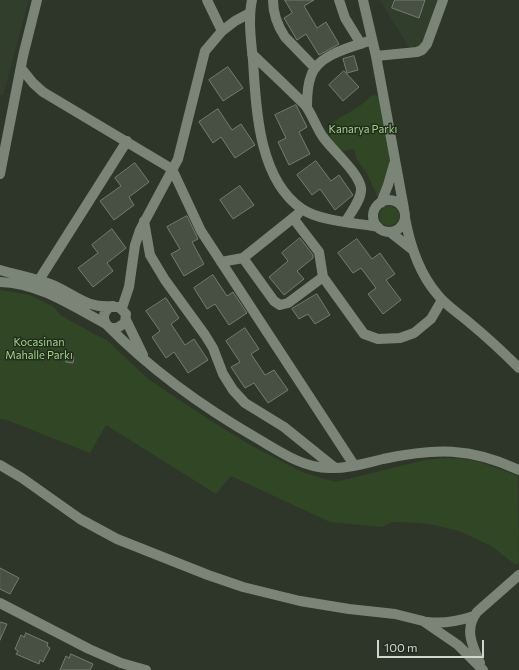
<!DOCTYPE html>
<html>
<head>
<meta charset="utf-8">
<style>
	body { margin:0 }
	#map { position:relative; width:519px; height:670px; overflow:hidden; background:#2e362a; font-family:Commissioner,sans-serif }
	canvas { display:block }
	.scale { position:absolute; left:377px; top:640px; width:107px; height:18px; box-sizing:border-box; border:2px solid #d0d5ce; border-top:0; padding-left:5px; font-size:12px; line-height:14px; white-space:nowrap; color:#d0d5ce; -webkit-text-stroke:3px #242c20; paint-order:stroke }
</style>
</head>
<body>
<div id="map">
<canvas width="519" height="670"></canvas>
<div class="scale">100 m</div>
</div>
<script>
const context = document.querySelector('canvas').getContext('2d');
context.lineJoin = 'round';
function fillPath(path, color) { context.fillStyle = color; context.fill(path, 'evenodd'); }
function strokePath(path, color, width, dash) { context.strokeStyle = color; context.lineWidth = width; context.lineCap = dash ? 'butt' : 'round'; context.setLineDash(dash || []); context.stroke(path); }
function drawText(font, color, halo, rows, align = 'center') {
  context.font = font + ' Commissioner,sans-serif'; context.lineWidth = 3; context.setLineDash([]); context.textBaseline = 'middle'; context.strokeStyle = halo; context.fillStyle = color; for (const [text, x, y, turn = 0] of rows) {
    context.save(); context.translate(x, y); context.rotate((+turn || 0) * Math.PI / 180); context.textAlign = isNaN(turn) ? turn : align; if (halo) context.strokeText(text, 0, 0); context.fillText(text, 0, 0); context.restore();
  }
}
const built = new Path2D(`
	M 0,0 L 29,0 L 3,95 L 0,95 Z
	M 380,0 L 439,0 L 423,46 L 410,49 Z`);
const green = new Path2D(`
	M 372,95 L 380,96 L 392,173 L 385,196 L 377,196 L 367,173 L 357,160 L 354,149 L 340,151 C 318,125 333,122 355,109 C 361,105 367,100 372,95 Z
	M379 216a10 10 0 1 1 20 0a10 10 0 1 1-20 0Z
	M 0,290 L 30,295 L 54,307 L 60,315 L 98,336 L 107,340 L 148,379 L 205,417 L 252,446 L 302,472 L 335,482 L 425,460 L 445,458 L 466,459 L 480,462 L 518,476 L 519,562 L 516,565 L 491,546 L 459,531 L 434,525 L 420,523 L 392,522 L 382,527 L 330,522 L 231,476 L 216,494 L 106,425 L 90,453 L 7,420 L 0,419 Z`);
const building = new Path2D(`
	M 285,0 L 314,0 L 304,6 L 317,28 L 326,22 L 339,44 L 319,55 L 306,34 L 297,40 L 284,18 L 292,13 Z
	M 395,0 L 425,0 L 419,18 L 392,8 Z
	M 354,56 L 358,70 L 347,73 L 343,59 Z
	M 228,67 L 243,88 L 223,101 L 209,80 Z
	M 344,71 L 359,87 L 343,101 L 329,85 Z
	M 296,105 L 307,127 L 299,132 L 310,154 L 289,165 L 278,142 L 286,138 L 275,115 Z
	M 218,109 L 232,130 L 241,124 L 255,145 L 235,158 L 221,137 L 213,143 L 199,122 Z
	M 316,161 L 331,181 L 339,175 L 353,195 L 335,210 L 320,189 L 312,195 L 297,175 Z
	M 135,163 L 149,182 L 129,197 L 134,205 L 114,220 L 100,201 L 121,186 L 115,178 Z
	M 240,186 L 254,205 L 233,219 L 220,200 Z
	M 187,216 L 198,239 L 192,242 L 204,264 L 184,276 L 171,254 L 180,249 L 167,227 Z
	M 112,229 L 126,248 L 107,263 L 113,271 L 93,287 L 78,268 L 98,253 L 92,245 Z
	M 300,238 L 313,255 L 313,258 L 297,271 L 304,279 L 284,295 L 269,277 L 288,261 L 282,253 Z
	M 357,239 L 372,259 L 380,253 L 395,274 L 386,280 L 401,300 L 383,314 L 368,294 L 376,288 L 361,268 L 353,273 L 338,253 Z
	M 213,275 L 227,296 L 233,292 L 247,313 L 229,325 L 215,304 L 207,309 L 194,288 Z
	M 317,294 L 330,315 L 315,324 L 308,314 L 299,319 L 292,309 Z
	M 166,298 L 179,318 L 171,324 L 185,345 L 194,339 L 208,360 L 188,373 L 174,352 L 166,358 L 152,337 L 160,331 L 146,311 Z
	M 245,328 L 259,349 L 251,354 L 265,375 L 274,370 L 288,390 L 268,403 L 254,383 L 245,388 L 231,367 L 240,362 L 226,341 Z
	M 66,356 L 74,357 L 73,363 L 66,362 Z
	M 0,568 L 19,578 L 10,594 L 0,589 Z
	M 0,622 L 7,624 L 0,640 Z
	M 26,633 L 48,643 L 47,646 L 50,648 L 43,662 L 40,660 L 39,664 L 16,654 L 18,651 L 15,649 L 21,635 L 24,637 Z
	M 71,654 L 93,664 L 90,670 L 60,670 L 66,656 L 69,658 Z`);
const minor = new Path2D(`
	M 207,0 L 222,31
	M 252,0 C 248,18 251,42 253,60 C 256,107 258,179 302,209 C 319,221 357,223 378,227
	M 273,0 C 273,14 277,25 285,37 L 315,68
	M 339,0 L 345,18 L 361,44
	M 363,0 L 376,56 L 404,209
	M 252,54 C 270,71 288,88 305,105 C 311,112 317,129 323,137 C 333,151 359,173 361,188 C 362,199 351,212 346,221
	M 376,56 L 417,52 L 422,50 L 427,44 L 443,0
	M 21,68 L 33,83 L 43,92 L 172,169 L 201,231 L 354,465
	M 307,107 C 307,97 307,86 311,76 C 318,54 352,47 372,40
	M 0,174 L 23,56 L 37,0
	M373 216a16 16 0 1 1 32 0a16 16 0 1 1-32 0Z
	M 381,203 L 388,185 L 394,164
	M 405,218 C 410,245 419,273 437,294 C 446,306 460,314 471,324 C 488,338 504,353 519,368
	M 144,221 L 150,255 L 165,280 L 205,335 L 213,348 L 223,374 L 233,390 L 245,403 L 284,427 L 335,468
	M 390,232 L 413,250
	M 243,258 L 274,301 L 280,305 L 288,303 L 323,277 L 319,252 L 293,218
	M 221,262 L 243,258 L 298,214
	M 0,270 C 17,275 34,278 50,284 C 74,293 85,309 113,306
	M 323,277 L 364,334 L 378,339 L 400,338 L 414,333 L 431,319 L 442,300
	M 0,282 C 39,283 72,306 106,324
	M 36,289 L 39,280 L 127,141
	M 122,308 L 129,287 L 135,245 L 140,230 L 178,159 L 205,51 L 222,31 L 235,21 L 250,13
	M 126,320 L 143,355
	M 111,328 L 117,328 L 125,323 L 126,314 L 119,307 L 110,307 C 104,311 102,317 106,324 C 151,370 204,408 260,440 C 282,453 304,468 329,468 C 347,469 366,463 383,459 C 435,448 470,447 519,470
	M 0,465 L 22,478 L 80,519 L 117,539 L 208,575 L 243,587 L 300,601 L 349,609 L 395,614 L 423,621 L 458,645 L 483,670
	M 0,603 L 89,649 L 121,663 L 146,670
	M 427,622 C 443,624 459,621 474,616
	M 480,663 C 472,645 464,629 477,612 L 519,575`);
const parkNames = [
	["Kanarya Parkı",363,129],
	["Kocasinan",39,342],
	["Mahalle Parkı",39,355]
];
fillPath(built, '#323e2c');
fillPath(green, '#304624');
fillPath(building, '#475043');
strokePath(building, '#737d6e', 1);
strokePath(minor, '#7b8577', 10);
drawText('11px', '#9ed383', '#242c20', parkNames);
</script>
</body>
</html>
